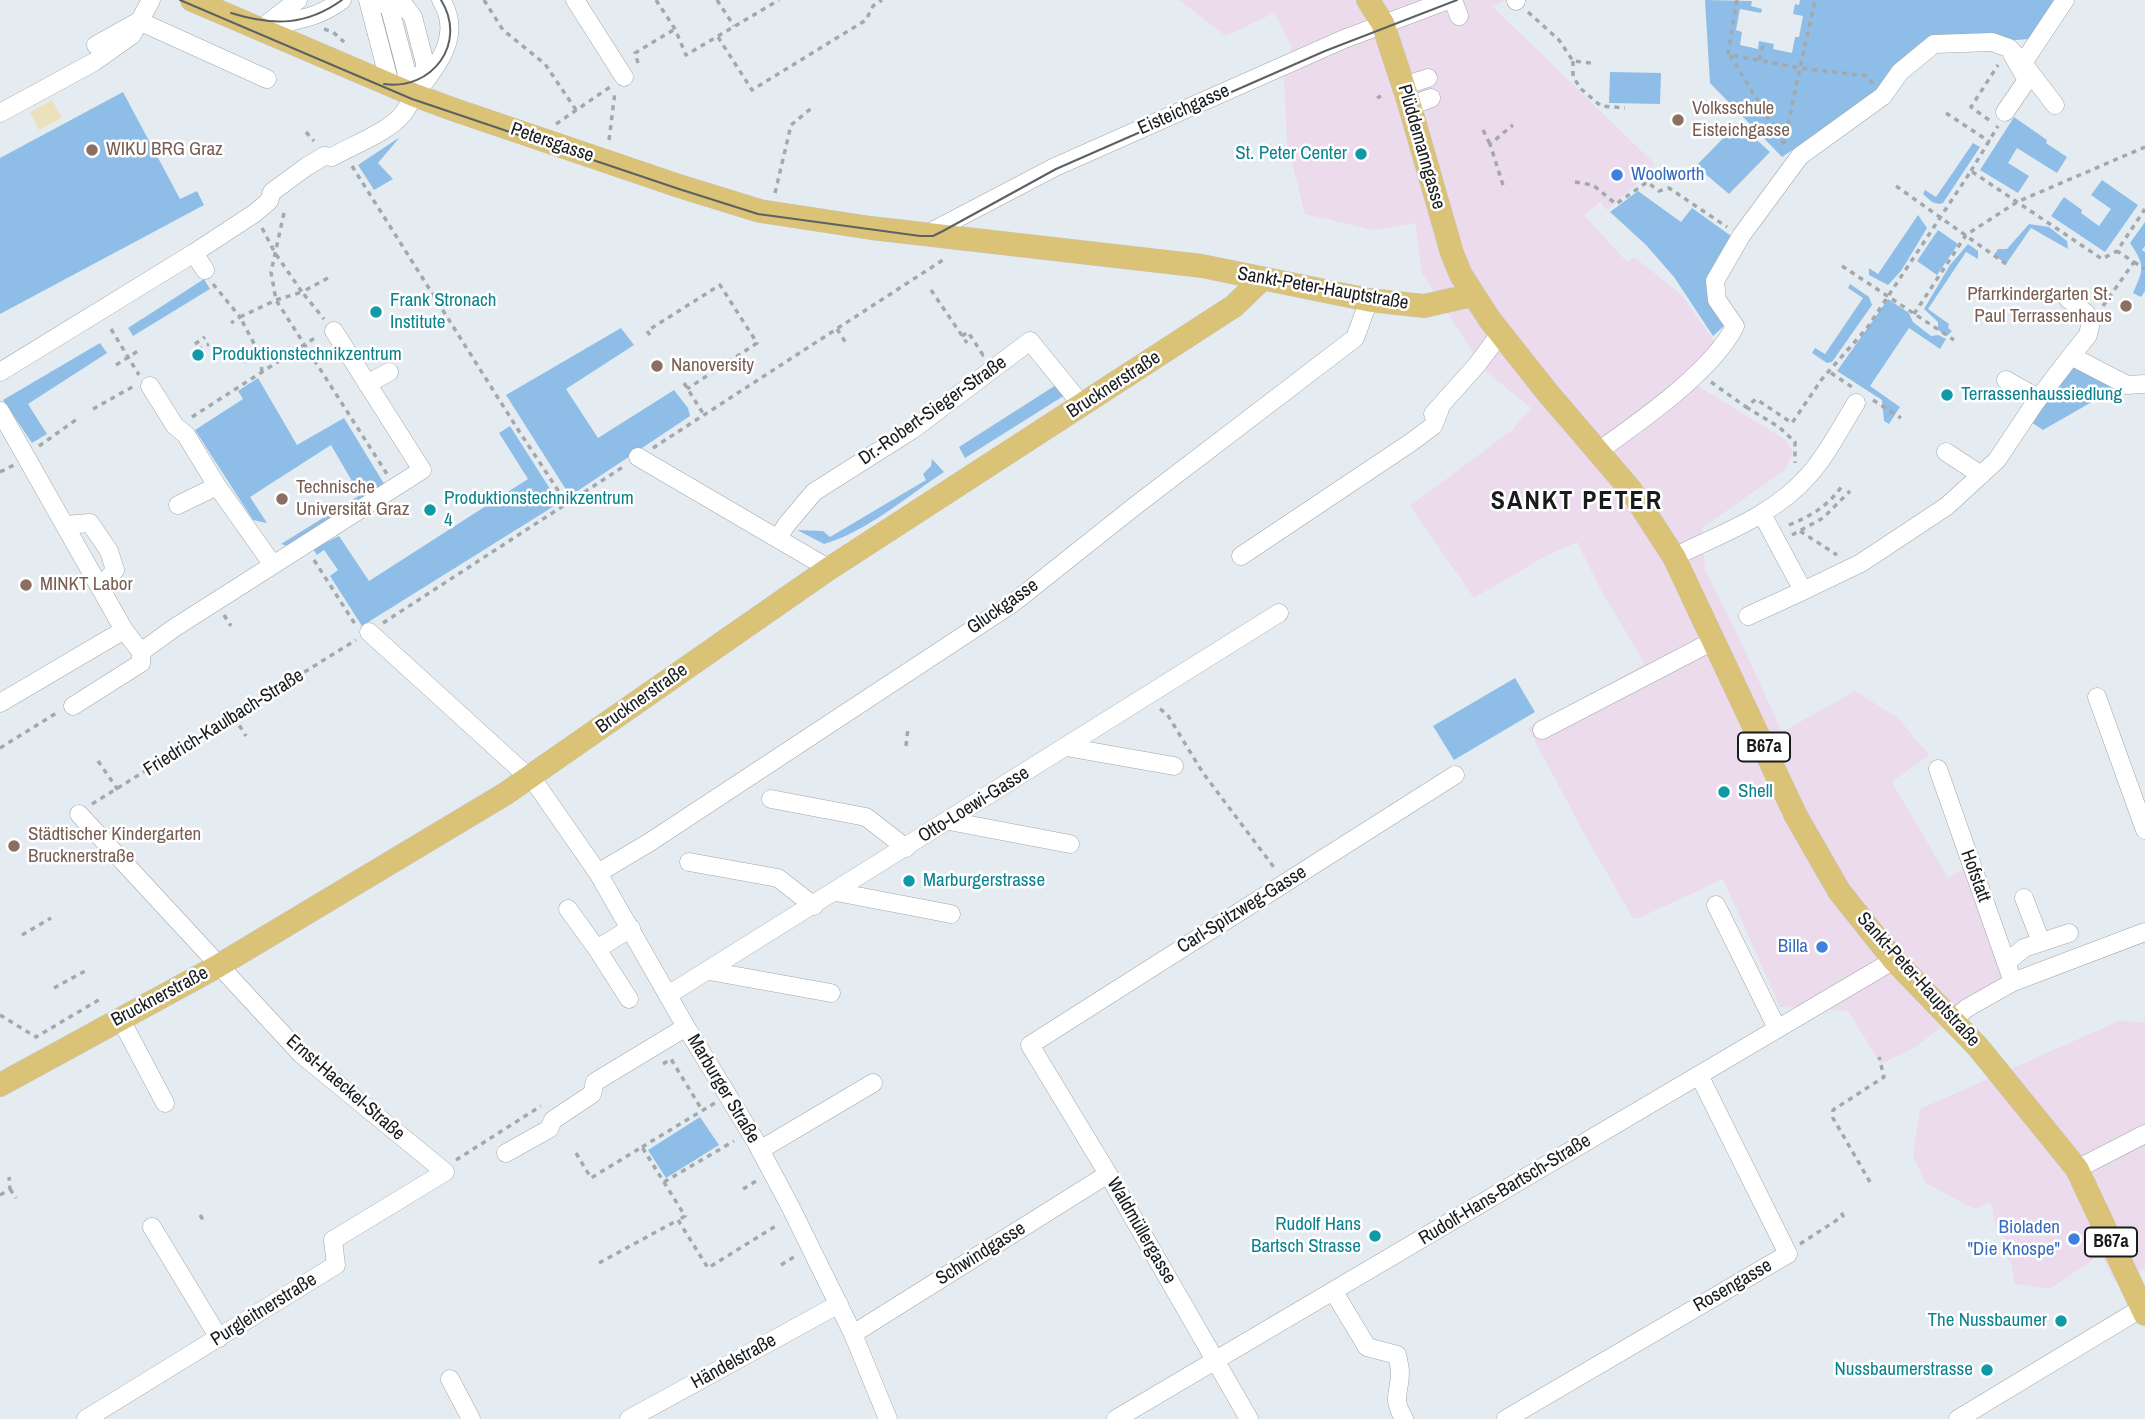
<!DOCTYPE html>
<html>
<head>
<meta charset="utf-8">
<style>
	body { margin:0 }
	canvas { display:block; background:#e5ecf1 }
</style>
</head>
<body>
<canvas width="2145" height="1419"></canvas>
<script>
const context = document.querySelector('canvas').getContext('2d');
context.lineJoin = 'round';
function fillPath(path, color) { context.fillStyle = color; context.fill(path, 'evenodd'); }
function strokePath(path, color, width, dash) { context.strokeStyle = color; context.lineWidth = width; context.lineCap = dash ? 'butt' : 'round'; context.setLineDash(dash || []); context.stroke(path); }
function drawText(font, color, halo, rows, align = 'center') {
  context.font = font + ' "Archivo Narrow",sans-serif'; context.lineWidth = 5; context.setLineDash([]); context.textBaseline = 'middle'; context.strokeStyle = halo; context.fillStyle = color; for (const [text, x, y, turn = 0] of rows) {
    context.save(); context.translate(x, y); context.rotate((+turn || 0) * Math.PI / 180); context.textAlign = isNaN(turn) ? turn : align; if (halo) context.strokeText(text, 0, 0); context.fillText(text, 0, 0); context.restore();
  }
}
const commercial = new Path2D(`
	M 1179,0 L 1505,0 L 1493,7 L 1654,163 L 1652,171 L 1607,210 L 1600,202 L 1584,215 L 1627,262 L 1634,257 L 1681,294 L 1717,345 L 1698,386 L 1786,440 L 1793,452 L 1785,470 L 1702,528 L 1705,570 L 1736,631 L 1782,732 L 1855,691 L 1898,718 L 1929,755 L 1892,782 L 1948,878 L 1966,867 L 2006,977 L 1914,1048 L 1881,1064 L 1848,1011 L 1780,1007 L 1723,879 L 1639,918 L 1633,918 L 1587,839 L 1528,728 L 1645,664 L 1602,592 L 1577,542 L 1546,556 L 1474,598 L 1410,506 L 1512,430 L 1531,408 L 1484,370 L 1422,273 L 1415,223 L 1373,230 L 1305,214 L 1287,143 L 1284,77 L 1292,47 L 1274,13 L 1226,36 Z
	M 2119,1021 L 2145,1022 L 2145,1269 L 2114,1281 L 2101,1254 L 2050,1289 L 2015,1284 L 2011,1263 L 2000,1246 L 2006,1241 L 1995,1224 L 1991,1202 L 1975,1209 L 1925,1183 L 1913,1156 L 1920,1109 Z`);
const green = new Path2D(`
	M 1705,0 L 1752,1 L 1751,6 L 1762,9 L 1761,13 L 1740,9 L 1736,30 L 1742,32 L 1740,45 L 1758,49 L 1759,41 L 1774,44 L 1773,49 L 1792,53 L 1795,37 L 1799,37 L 1803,16 L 1793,14 L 1795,4 L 1799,5 L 1800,0 L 2057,0 L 2029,39 L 2005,41 L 1978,34 L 1930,42 L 1867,100 L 1782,157 L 1710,83 Z
	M 1610,72 L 1661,73 L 1660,104 L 1609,103 Z
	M 123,92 L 180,199 L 197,191 L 204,205 L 0,314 L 0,158 Z
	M 2014,117 L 2047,140 L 2046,143 L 2067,157 L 2057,173 L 2017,148 L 2008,163 L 2029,176 L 2018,193 L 1980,170 Z
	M 1738,123 L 1770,152 L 1729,194 L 1696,166 Z
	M 400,137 L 378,163 L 393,179 L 374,190 L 358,165 Z
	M 1973,143 L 1980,147 L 1943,203 L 1939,204 L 1932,202 L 1923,194 L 1925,190 L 1936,197 Z
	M 2102,180 L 2138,205 L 2105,252 L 2051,216 L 2064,197 L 2082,210 L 2081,213 L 2099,226 L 2111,209 L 2091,195 Z
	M 1638,191 L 1681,222 L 1692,208 L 1734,238 L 1713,270 L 1725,325 L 1713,336 L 1674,277 L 1646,245 L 1610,212 Z
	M 1918,215 L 1927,228 L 1901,271 L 1888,285 L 1869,275 L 1869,268 L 1878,274 Z
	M 2145,222 L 2145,246 L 2142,250 L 2145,252 L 2145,291 L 2141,297 L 2133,293 C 2144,269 2145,265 2130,243 Z
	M 2029,224 L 2049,227 L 2067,241 L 2068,249 L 2031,228 L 2006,264 L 1994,255 L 1998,249 L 2007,249 Z
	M 1938,230 L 1958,244 L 1937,275 L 1917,261 Z
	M 1968,244 L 1978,251 L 1978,259 L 1966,252 L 1928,309 L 1949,324 L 1948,328 L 1952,331 L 1947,336 L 1938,330 L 1938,322 L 1924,309 L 1950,265 Z
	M 204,279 L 210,289 L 133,336 L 128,328 Z
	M 1850,284 L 1869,297 L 1872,305 L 1832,362 L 1827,363 L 1812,353 L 1815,348 L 1825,354 L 1863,298 L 1848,288 Z
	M 1888,299 L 1909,313 L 1913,322 L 1931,336 L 1938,335 L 1946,339 L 1940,349 L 1909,328 L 1870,386 L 1900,407 L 1889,424 L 1884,421 L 1882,400 L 1837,371 Z
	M 621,328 L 634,345 L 566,389 L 598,438 L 674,390 L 688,408 L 690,416 L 570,496 L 506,395 Z
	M 100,343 L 107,353 L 28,404 L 47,434 L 32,443 L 3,400 Z
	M 2071,356 L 2123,384 L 2043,430 L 2025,418 Z
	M 258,378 L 297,445 L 344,418 L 386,487 L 290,547 L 281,544 L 360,495 L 331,445 L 250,497 L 267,523 L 253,520 L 195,430 L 243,399 L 238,391 Z
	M 1056,385 L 1065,395 L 965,458 L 959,447 Z
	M 510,426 L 559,503 L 362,626 L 330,576 L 338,570 L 324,550 L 317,555 L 313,549 L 339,536 L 369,581 L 528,479 L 499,433 Z
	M 932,459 L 944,472 C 906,497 868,531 824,544 L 797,530 L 823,531 L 830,537 L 926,480 L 923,474 L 931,466 Z
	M 1515,678 L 1535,712 L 1454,760 L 1433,726 Z
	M 700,1117 L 719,1145 L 666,1178 L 648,1150 Z`);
const sand = new Path2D(`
	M 52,100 L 62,118 L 39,130 L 30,112 Z`);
const path = new Path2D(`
	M 484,0 L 503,30 L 545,64 L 576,110
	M 656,0 L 675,29 L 686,55 L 779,0
	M 717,0 L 734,26
	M 1737,0 L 1728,53 L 1730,55 L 1800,68 L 1815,0
	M 1528,12 L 1559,40 L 1573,61 L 1591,63
	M 324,29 L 333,32 L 344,42
	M 718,37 L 752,90 L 866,20 L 873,6 L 882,0
	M 1730,55 L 1784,144
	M 1759,60 L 1764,42
	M 1573,61 L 1573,76 L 1580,88 L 1601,106 L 1625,108
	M 638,63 L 635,53 L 675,29
	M 1377,98 L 1381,96
	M 1946,113 L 1990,142
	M 1989,120 L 1971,107 L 1998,65
	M 556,124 L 610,87
	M 1483,130 L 1490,144
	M 306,132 L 314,141
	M 609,140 L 615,92
	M 1784,144 L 1800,68 L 1867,76 L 1873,84
	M 352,166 L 517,428 L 567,504
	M 1971,171 L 1998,126
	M 1575,182 L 1593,185 L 1616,204 L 1647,182 L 1659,191 L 1669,188 L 1727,227
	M 1503,185 L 1490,144 L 1513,125
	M 1896,186 L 2006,264
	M 775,193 L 791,125 L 814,106
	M 284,213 L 271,272 L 276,300 L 387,474
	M 262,228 L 275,253 L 302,292 L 328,278
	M 2134,262 L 2145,269
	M 1842,266 L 1954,340
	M 213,284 L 240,317 L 231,323
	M 931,290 L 967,343
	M 2103,306 L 2134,262 L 2117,251 L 2145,209
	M 1914,314 L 1966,235 L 2017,202 L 2145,147
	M 111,329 L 139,375
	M 837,329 L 846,343
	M 650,335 L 647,331 L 720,285 L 757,343 L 687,389
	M 962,336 L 968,332 L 983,355 L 985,353
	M 195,344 L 205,337
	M 198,350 L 209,344
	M 247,355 L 253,363
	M 243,358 L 248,366
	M 116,365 L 141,349
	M 262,372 L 260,355 L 240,317 L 276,300 L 302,292 L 324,319
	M 1831,373 L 1852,387
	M 1711,382 L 1746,407 L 1756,399 L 1792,423 L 1822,379 L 1867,328 L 1971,171 L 2102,259 L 2117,251
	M 684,383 L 704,415
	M 1873,400 L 1901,418
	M 1746,407 L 1779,427 L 1795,442 L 1795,463
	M 93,409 L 134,386
	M 192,417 L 318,336
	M 39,446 L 77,419
	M 653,448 L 946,258
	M 0,472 L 14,465
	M 1789,525 C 1811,516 1828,506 1842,486
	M 1800,531 L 1837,555
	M 1792,535 L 1823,518 L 1850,491
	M 314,560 L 355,624
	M 224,615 L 231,626
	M 383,623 L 626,465
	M 1160,709 L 1167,714 L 1203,773 L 1276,870
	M 234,717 L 246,736
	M 906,746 L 908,728
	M 0,748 L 58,712
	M 98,761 L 118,790
	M 92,804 L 356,640
	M 22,935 L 51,918
	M 54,988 L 85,971
	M 0,1015 L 36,1037 L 102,998
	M 663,1064 L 671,1059 L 702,1110
	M 642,1147 L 715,1103
	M 576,1153 L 591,1178 L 642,1147 L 685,1216 L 678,1220
	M 456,1160 L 541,1106
	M 664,1182 L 734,1141
	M 1870,1182 L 1833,1118 L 1833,1110 L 1884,1077 L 1879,1057
	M 10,1189 L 16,1198
	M 743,1189 L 758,1180
	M 0,1195 L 10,1189 L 9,1177
	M 200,1215 L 204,1221
	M 1800,1244 L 1843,1216 L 1840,1210
	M 599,1263 L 678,1220 L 708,1268 L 779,1224
	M 781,1265 L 797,1255`);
const minor = new Path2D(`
	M 368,0 L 390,84
	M 379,0 L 404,5 L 413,17 L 426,67 L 415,84
	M 381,0 L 390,9 L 406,70 L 409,92
	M 575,0 L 624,77
	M 1453,0 L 1459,16
	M 1516,0 L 1516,1
	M 268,23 L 298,0
	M 260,30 C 293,18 312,22 342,0
	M 96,45 L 139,21 L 267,79
	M 2025,66 L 2055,105
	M 1403,86 L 1428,78
	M 1410,106 L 1431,98
	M 2005,112 L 2027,80 L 2012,54
	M 0,113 L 94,62 L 132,35 L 151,0
	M 927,234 L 1055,167 L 1344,39 L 1448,0
	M 194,253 L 205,270
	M 2068,299 L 2086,313 L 2091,322 L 2088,335 L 2071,356
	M 0,372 L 194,253 L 255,213 L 269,201 L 272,192 L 306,167 L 324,156 L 332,157 C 351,146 388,132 402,115 C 408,108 411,99 417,92 C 438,64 463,35 441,0
	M 2006,380 L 2038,398
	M 367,384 L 389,372
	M 0,411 L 124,630 L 141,652 L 141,663 L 73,706
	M 1433,414 L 1476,366 L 1500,334
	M 1597,452 C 1638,423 1713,371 1735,326 L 1717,300 L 1715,281 L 1741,236 L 1800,156 L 1883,96 L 1900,72 L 1934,44 L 1992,42 L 2009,48 L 2023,63 L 2065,0
	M 1946,452 L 1981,475
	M 638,457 L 821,564 L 827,570
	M 178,505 L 217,486
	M 1762,514 L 1800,585 L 1807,589 L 1861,563 L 1947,506 L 1997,460 L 2035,403 L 2071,356 L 2127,385 L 2145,384
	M 65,525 L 90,523 L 109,551 L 115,570 L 100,588
	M 778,538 L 787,524 L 814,492 L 912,430 L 1030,341 L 1082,405
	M 1241,556 L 1410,443 L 1433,426 L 1440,409
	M 1674,557 C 1720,534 1773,516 1808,476 C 1827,455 1841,427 1856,403
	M 273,565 L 422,470 L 334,331
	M 1748,616 L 1807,589
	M 369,632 L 536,784 L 598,873 L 686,1027 L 756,1142 L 790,1206 L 853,1334 L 888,1419
	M 141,652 L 174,628 L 273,565 L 217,486 L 186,435 L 175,426 L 150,386
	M 2097,697 L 2145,830
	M 0,703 L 124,630
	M 1542,730 L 1713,641
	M 1066,747 L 1174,766
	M 1938,769 L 2013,982
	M 771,799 L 866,817 L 906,848
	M 79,814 L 301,1054 L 445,1172 L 333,1240 L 336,1265 L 86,1419
	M 949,821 L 1070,844
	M 689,862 L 778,878 L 814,906
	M 598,873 L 650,842 L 1013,603 L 1135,506 L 1355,338 L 1369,300
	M 836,892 L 951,914
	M 2024,898 L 2041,942
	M 1716,905 L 1777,1028
	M 568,909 L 597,949
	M 2006,963 L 2024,948 L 2069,933
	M 709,971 L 831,993
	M 668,995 L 1279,613
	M 629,999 L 597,949 L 631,928
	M 120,1018 L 165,1103
	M 1952,1021 L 1967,1008 L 2013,982 L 2145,932
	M 760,1150 L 873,1083
	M 506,1153 L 549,1129 L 553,1120 L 592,1094 L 595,1082 L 686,1027
	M 2077,1169 L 2145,1134
	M 152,1227 L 219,1338
	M 1334,1292 L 1367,1347 L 1397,1355 C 1398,1360 1400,1367 1400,1373 C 1400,1394 1391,1396 1404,1419
	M 853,1334 L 1108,1174
	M 450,1379 L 471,1419
	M 629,1419 L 839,1304
	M 1116,1419 L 1894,960
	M 1249,1419 L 1108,1174 L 1030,1045 L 1455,775
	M 1506,1419 L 1788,1254 L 1699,1075
	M 1958,1419 L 2142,1308`);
const major = new Path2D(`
	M 192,0 L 414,95 L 455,110 L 679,186 L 760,211 L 871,228 L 1202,266 L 1369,300 L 1424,306 L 1473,295
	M 1368,0 L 1383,24 L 1408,100 L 1452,253 L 1461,275 L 1490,320 L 1547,392 L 1630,489 L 1674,557 L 1796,816 L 1839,891 L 1894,960 L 1978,1047 L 2077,1169 L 2145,1314
	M 0,1085 L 218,966 L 505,794 L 827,570 L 1234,306 L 1262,279`);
const tram = new Path2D(`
	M 180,0 L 412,99 L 679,189 L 758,214 L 920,236 L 933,236 L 943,231 L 1056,169 L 1325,51 L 1457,0
	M 231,13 C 273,26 306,26 342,0
	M 384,84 C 432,91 468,43 441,0`);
const markers = [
	[1678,120,7,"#8d6e63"],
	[92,150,7,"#8d6e63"],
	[1361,154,7,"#0f9aa8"],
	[1617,175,7,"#3f7fe0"],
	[2126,306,7,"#8d6e63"],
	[376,312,7,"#0f9aa8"],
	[198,355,7,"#0f9aa8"],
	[657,366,7,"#8d6e63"],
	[1947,395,7,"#0f9aa8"],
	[282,499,7,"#8d6e63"],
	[430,510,7,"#0f9aa8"],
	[26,585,7,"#8d6e63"],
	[1724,792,7,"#0f9aa8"],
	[14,846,7,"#8d6e63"],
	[909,881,7,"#0f9aa8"],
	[1822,947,7,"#3f7fe0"],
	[1375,1236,7,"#0f9aa8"],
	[2074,1239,7,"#3f7fe0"],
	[2061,1321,7,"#0f9aa8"],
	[1987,1370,7,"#0f9aa8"]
];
const shields = [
	[1764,747,52],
	[2111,1242,52]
];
const shieldNames = [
	["B67a",1764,747],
	["B67a",2111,1242]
];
const educationNames = [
	["Volksschule",1692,109],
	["Eisteichgasse",1692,131],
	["WIKU BRG Graz",106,150],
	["Pfarrkindergarten St.",2112,295,"right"],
	["Paul Terrassenhaus",2112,317,"right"],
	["Nanoversity",671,366],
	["Technische",296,488],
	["Universität Graz",296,510],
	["MINKT Labor",40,585],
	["Städtischer Kindergarten",28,835],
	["Brucknerstraße",28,857]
];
const streetNames = [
	["Eisteichgasse",1184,110,-24],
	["Petersgasse",552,143,19],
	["Plüddemanngasse",1421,147,74],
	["Sankt-Peter-Hauptstraße",1323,289,10],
	["Brucknerstraße",1114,385,-33],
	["Dr.-Robert-Sieger-Straße",933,411,-35],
	["Gluckgasse",1003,607,-35],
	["Brucknerstraße",642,699,-35],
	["Friedrich-Kaulbach-Straße",224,723,-32],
	["Otto-Loewi-Gasse",974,805,-32],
	["Hofstatt",1975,876,70],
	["Carl-Spitzweg-Gasse",1242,910,-32],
	["Sankt-Peter-Hauptstraße",1918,980,48],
	["Brucknerstraße",160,997,-28],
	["Ernst-Haeckel-Straße",345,1088,41],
	["Marburger Straße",723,1089,59],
	["Rudolf-Hans-Bartsch-Straße",1505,1190,-31],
	["Waldmüllergasse",1141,1231,60],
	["Schwindgasse",981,1254,-32],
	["Rosengasse",1733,1286,-30],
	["Purgleitnerstraße",264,1310,-32],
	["Händelstraße",734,1362,-29]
];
const cultureNames = [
	["St. Peter Center",1347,154,"right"],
	["Frank Stronach",390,301],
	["Institute",390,323],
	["Produktionstechnikzentrum",212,355],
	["Terrassenhaussiedlung",1961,395],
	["Produktionstechnikzentrum",444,499],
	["4",444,521],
	["Shell",1738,792],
	["Marburgerstrasse",923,881],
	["Rudolf Hans",1361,1225,"right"],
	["Bartsch Strasse",1361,1247,"right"],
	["The Nussbaumer",2047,1321,"right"],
	["Nussbaumerstrasse",1973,1370,"right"]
];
const shopNames = [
	["Woolworth",1631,175,"left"],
	["Billa",1808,947],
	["Bioladen",2060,1228],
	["\"Die Knospe\"",2060,1250]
];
const districtNames = [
	["SANKT PETER",1577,502]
];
fillPath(commercial, '#ebdbed');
fillPath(green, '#8ebee7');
fillPath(sand, '#ebe1bc');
strokePath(minor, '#a0a6ab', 19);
strokePath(major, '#c8c8c9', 24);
strokePath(path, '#a3a8ac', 3.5, [5, 5]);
strokePath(minor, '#fff', 18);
strokePath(major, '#dac277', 23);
strokePath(tram, '#5d6063', 2);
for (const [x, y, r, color] of markers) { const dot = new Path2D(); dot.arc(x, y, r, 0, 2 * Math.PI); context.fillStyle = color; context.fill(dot); strokePath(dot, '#fff', 2.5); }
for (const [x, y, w] of shields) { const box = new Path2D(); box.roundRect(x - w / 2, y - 14.5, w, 29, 5); context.fillStyle = '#fff'; context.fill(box); strokePath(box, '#191b1d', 2); }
drawText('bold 18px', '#191b1d', null, shieldNames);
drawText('19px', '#785e54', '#fff', educationNames, 'left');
drawText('19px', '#191b1d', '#fff', streetNames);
drawText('19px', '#0d838f', '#fff', cultureNames, 'left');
drawText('19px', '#366cbe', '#fff', shopNames, 'right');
context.letterSpacing = '2px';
drawText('bold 26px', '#191b1d', '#fff', districtNames);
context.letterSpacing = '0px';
</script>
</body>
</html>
